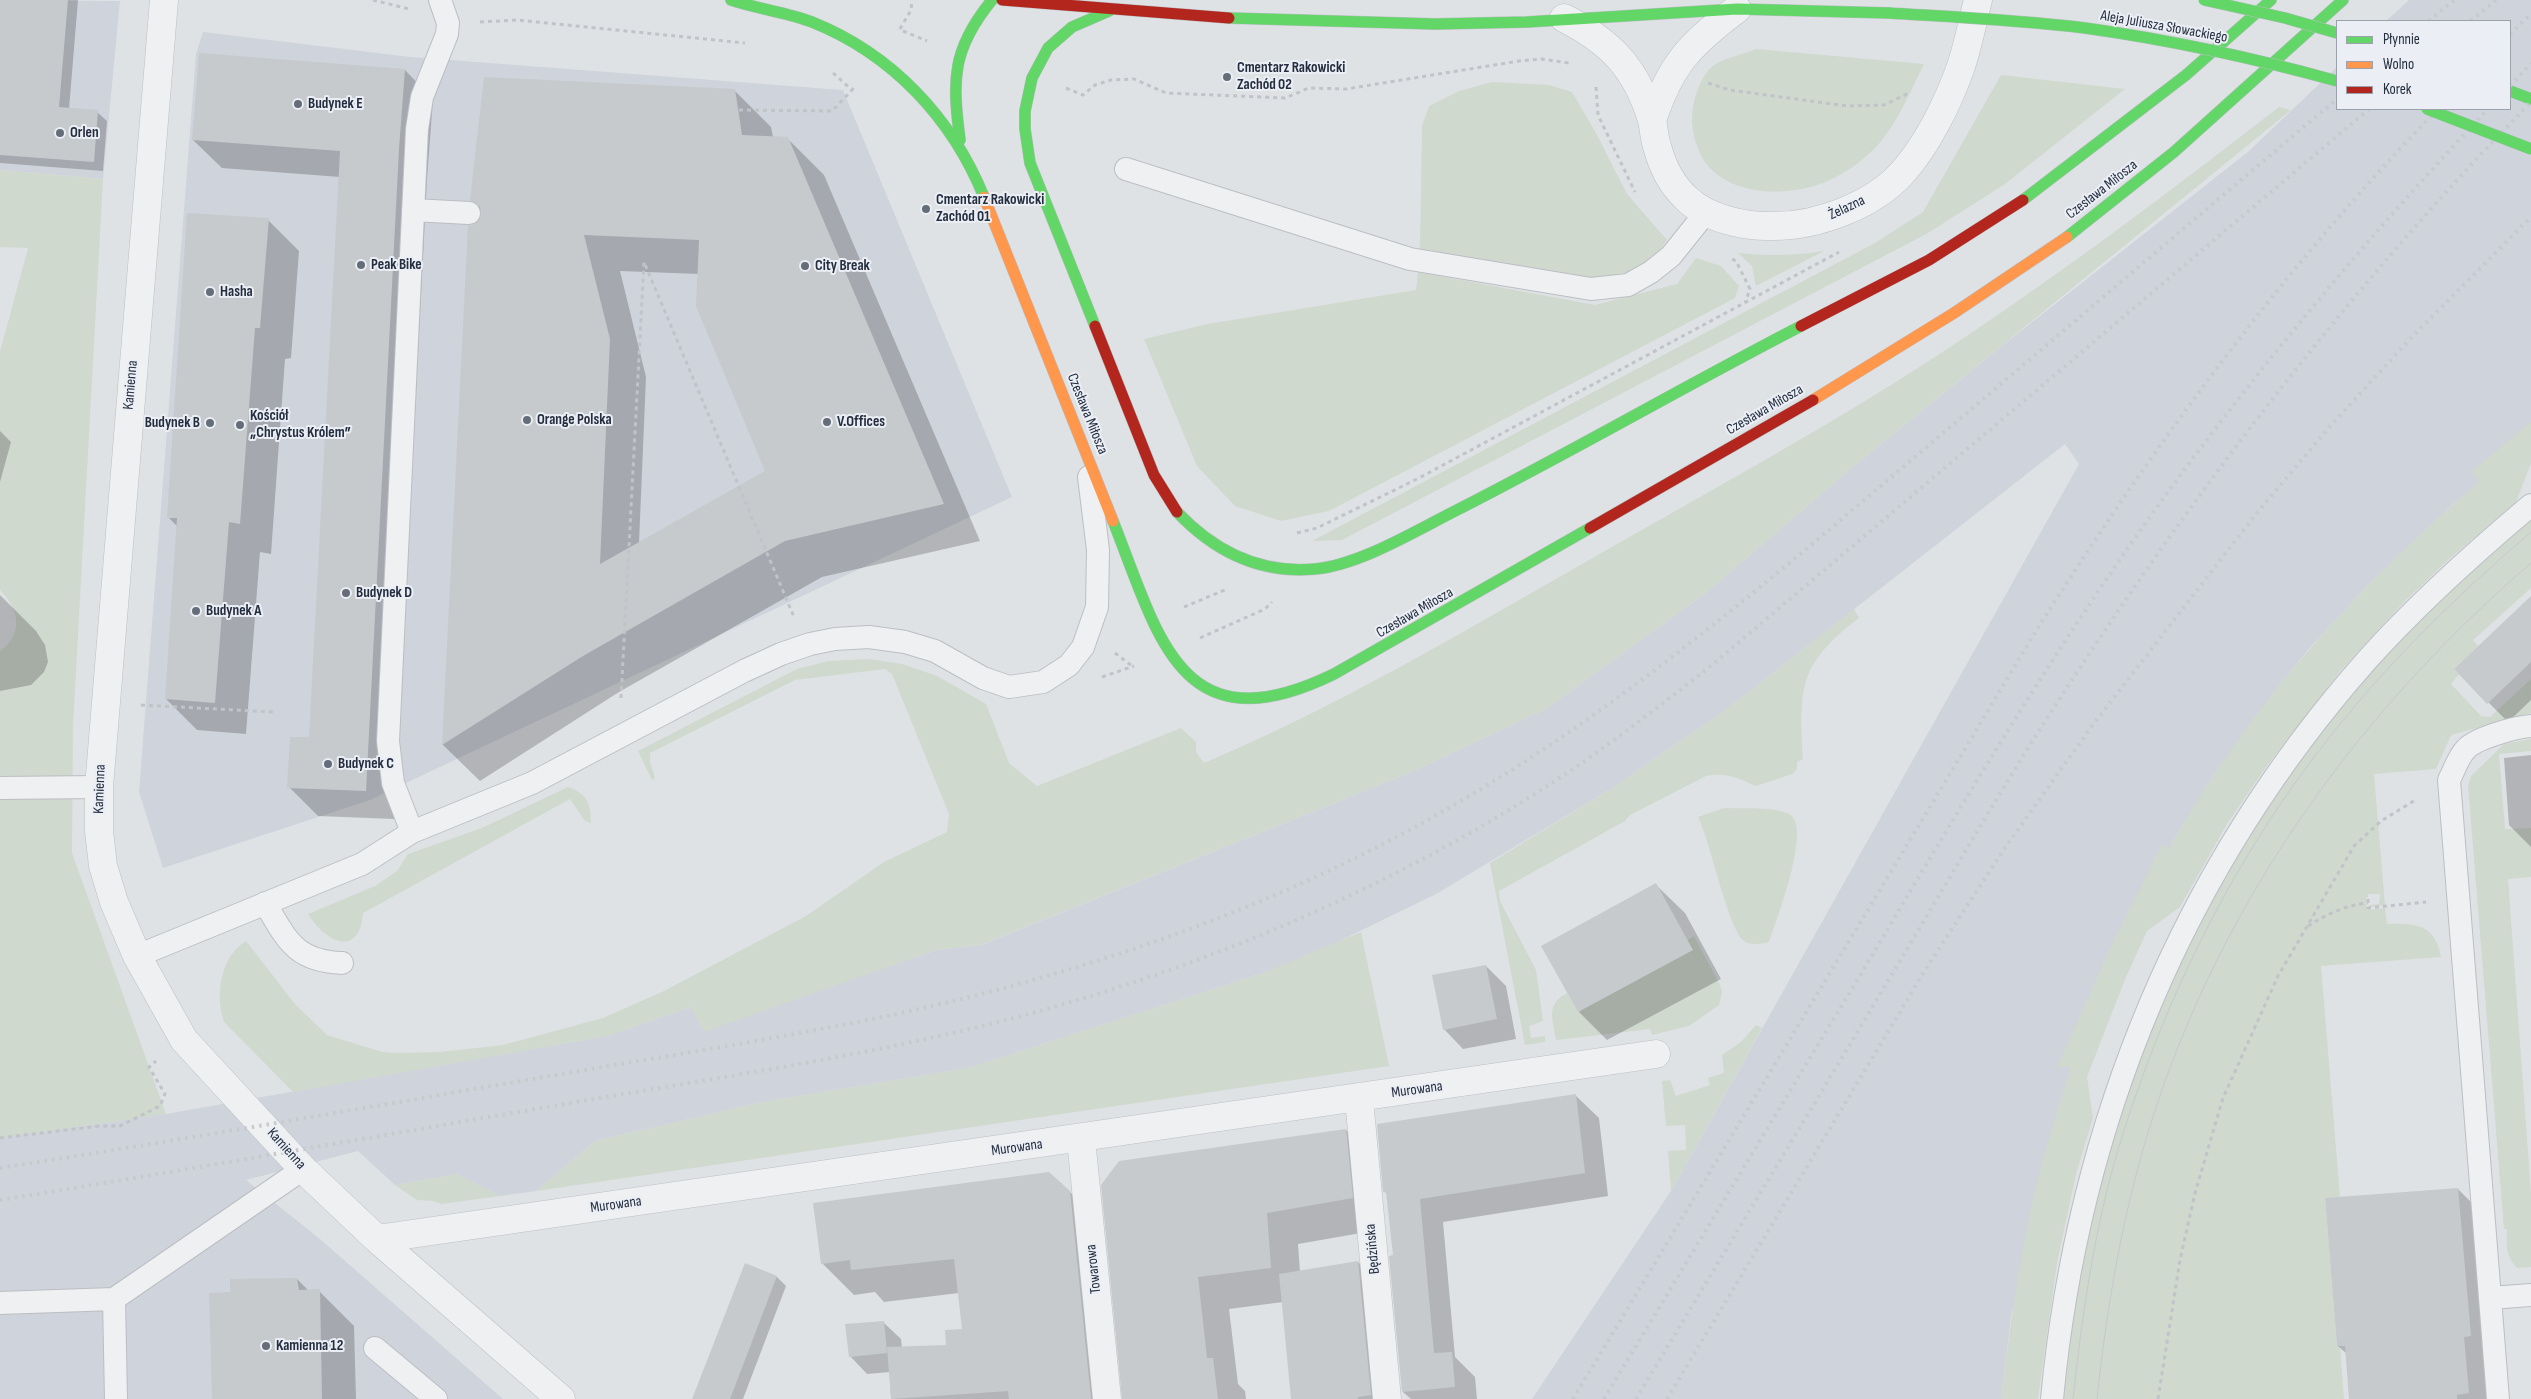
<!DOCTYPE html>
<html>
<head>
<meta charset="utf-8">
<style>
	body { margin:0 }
	#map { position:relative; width:2531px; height:1399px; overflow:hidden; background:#dfe2e5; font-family:"Sofia Sans Condensed",sans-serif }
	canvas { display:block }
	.legend { position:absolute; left:2336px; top:20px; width:175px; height:90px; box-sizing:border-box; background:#ebeff5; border:1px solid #9ba2ac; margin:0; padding:6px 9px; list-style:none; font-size:15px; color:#242e3f }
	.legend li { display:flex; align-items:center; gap:10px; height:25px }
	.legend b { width:25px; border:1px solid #9ba2ac }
</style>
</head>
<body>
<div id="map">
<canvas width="2531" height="1399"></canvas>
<ul class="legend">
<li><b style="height:6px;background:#63d668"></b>Płynnie</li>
<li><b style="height:6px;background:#ff974d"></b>Wolno</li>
<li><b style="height:6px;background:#b3261e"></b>Korek</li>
</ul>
</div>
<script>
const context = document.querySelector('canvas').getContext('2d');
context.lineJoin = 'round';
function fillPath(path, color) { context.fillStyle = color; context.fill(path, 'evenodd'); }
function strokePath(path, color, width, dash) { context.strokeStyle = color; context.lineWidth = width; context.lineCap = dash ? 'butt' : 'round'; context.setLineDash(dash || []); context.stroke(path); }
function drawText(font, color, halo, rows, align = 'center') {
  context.font = font + ' "Sofia Sans Condensed",sans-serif'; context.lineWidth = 4; context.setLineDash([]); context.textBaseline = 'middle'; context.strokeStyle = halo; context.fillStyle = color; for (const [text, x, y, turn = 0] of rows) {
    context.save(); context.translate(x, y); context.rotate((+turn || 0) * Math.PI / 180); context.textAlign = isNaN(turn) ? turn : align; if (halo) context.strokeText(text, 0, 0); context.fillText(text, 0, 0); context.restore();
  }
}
const built = new Path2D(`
	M 0,0 L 120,1 L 103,179 L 0,170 Z
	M 2409,0 L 2531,0 L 2531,439 L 2451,506 L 2369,584 L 2308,650 L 2271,696 L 2214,775 L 2183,824 L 2150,883 L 2102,983 L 2011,1316 L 2001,1399 L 1532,1399 L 1671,1191 L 2079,464 L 2065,444 L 1728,708 L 1611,789 L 1436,894 L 1319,951 L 1260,974 L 968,1068 L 762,1102 L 595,1141 L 536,1191 L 500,1196 L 456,1174 L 395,1185 L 358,1151 L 246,1180 L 320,1239 L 503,1399 L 0,1399 L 0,1138 L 166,1114 L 607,1036 L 691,1007 L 704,1031 L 936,950 L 981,945 L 1409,773 L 1546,709 L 1707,592 L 1854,466 L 1998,349 L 2249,151 L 2337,67 L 2337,109 L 2510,109 L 2510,21 L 2386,21 Z
	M 203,32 L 411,57 L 843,90 L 1012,497 L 370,800 L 163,868 L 139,792 L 196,54 Z`);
const green = new Path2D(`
	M 1756,49 L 1924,64 C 1910,92 1898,122 1877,146 C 1861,163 1839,178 1817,185 C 1774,199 1710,193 1696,143 C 1691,128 1691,113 1695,98 C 1699,85 1705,70 1717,63 C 1729,57 1744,54 1756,49 Z
	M 2001,75 L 2125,89 L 2005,184 L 1928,233 L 1342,540 L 1312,541 L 1875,243 L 1923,212 Z
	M 1492,82 L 1549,85 L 1572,92 L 1597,135 L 1627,194 L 1667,240 L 1647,268 L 1590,280 L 1420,249 L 1422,126 L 1429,106 L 1459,91 Z
	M 2279,107 L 2291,110 L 1854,466 L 1707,592 L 1546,709 L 1409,773 L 980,945 L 936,950 L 704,1032 L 691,1007 L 607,1036 L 293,1092 L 224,1022 C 215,995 220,957 246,941 L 295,1004 L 327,1035 L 382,1052 L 397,1053 L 440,1052 L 503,1045 L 603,1018 L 664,991 L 806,916 L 884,862 L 947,832 L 949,814 L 892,674 L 885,669 L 795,680 L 650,753 L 650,762 L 655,778 L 652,780 L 638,751 L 797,669 L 828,661 L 869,659 L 902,664 L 937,676 L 986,704 L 1009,763 L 1037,786 L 1181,728 L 1196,742 L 1196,752 L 1204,763 C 1339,706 1464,631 1591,559 C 1706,493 1824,429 1935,357 C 2054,279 2167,194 2279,107 Z
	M 0,170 L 103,179 L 73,726 L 72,853 L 166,1114 L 0,1138 L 0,651 C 24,634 19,609 0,590 L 0,352 L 28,248 L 0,247 Z
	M 1824,251 L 1756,286 L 1752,266 L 1738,253 C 1768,256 1794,256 1824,251 Z
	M 1696,258 L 1721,266 L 1739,286 L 1735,298 L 1329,511 L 1281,521 L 1235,506 L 1197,466 L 1144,339 L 1208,324 L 1416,290 L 1418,272 L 1595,305 L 1677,284 Z
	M 2531,422 L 2531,463 L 2516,502 L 2448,560 L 2404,602 L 2342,669 L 2266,767 L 2227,824 L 2180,907 L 2147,931 L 2126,977 L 2087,1077 L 2093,1118 L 2076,1174 L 2057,1263 L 2038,1399 L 2001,1399 C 2008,1343 2015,1288 2026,1233 C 2036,1176 2054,1121 2071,1067 L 2057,1067 L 2106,957 L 2162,844 L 2169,849 C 2247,708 2357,586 2479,482 L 2472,471 Z
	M 2531,518 L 2531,588 L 2473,640 L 2478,646 L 2454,669 L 2459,674 L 2451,684 L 2481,716 L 2490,717 L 2531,679 L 2531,713 L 2451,735 L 2436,769 L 2374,774 L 2385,905 L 2369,907 L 2369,905 L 2379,904 L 2380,894 L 2368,894 L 2368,897 L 2366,898 L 2367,910 L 2385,908 L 2387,924 C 2416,923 2435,924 2441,957 L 2321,966 L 2340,1197 L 2325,1199 L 2337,1346 L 2340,1346 L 2344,1399 L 2062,1399 L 2079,1273 L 2112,1134 L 2177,963 L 2228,867 L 2284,781 L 2363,680 L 2445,594 Z
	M 1854,609 L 1859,618 C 1799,664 1799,686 1803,759 L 1797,762 L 1797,769 L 1792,774 L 1756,786 C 1738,778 1726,772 1706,776 L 1630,815 L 1625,821 L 1499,891 L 1500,901 L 1536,970 L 1543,1021 L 1529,1026 L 1531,1038 L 1545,1036 L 1545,1042 L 1525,1045 L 1490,863 L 1611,789 L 1728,708 Z
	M 2531,739 L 2531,751 L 2499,754 L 2505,829 L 2531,828 L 2531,877 L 2508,879 L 2531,1193 L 2531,1267 L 2517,1268 C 2504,1254 2507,1243 2507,1229 L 2504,1229 L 2468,785 L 2471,776 L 2504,744 Z
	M 568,787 C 587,793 591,804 591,823 L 585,821 L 570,799 L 363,913 C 359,959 325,942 308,914 L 375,886 L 397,871 L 408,854 L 482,828 Z
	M 1724,808 C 1741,809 1774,806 1789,814 C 1813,826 1776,921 1769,942 C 1760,944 1751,946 1743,940 C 1728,927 1710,841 1698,817 Z
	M 1361,932 L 1389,1066 L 536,1191 L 595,1141 L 762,1102 L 968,1068 L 1260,974 Z
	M 1694,936 L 1720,985 L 1722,992 L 1719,1005 L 1689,1026 L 1652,1035 L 1650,1029 L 1556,1040 C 1553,1019 1545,1005 1567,993 L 1578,1012 L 1692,950 L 1687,940 Z
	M 1756,1025 L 1762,1028 L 1671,1191 L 1668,1151 L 1686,1150 L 1685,1125 L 1666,1126 L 1662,1081 L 1670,1080 L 1676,1096 L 1710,1085 L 1708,1078 L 1724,1073 L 1722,1055 L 1741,1042 Z
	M 456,1174 L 500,1196 L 442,1204 L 433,1201 L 417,1200 L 395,1185 Z`);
const shadow = new Path2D(`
	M 0,0 L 78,0 L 69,109 L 97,112 L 107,121 L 103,171 L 0,163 Z
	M 405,70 L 433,99 L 427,179 L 394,819 L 318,816 L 289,787 L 310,739 L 340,177 L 222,168 L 193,140 Z
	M 734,90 L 771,127 L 773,137 L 787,138 L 824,175 L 980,541 L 822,577 L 619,692 L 480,781 L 443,745 L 470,227 L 476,226 L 483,214 L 482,210 L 472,200 ZM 620,271 L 699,274 L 766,471 L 639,543 L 646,377 Z
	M 268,220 L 299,251 L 291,358 L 285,359 L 271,554 L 260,552 L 246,734 L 197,730 L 166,699 L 178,527 L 168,517 Z
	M 0,431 L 11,442 L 0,482 Z
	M 0,595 L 36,631 L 45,645 L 48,662 L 44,672 L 31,685 L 0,691 Z
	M 2531,603 L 2531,700 L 2508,722 L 2455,669 Z
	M 2531,755 L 2531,847 L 2509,825 L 2504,758 Z
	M 1656,885 L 1685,913 L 1721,979 L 1607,1040 L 1579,1012 Z
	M 1486,966 L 1506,986 L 1516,1039 L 1463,1049 L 1444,1029 Z
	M 1575,1095 L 1599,1118 L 1608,1196 L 1443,1222 L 1455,1357 L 1475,1377 L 1477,1399 L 1411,1399 L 1403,1392 L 1394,1256 L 1388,1195 L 1385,1192 Z
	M 1346,1130 L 1377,1162 L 1384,1229 L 1298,1244 L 1300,1272 L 1358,1262 L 1390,1294 L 1400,1399 L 1292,1399 L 1283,1302 L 1229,1309 L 1238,1384 L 1245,1391 L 1246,1399 L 1124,1399 L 1103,1185 Z
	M 2458,1189 L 2493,1224 L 2501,1399 L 2350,1399 L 2347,1354 L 2338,1346 Z
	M 1070,1192 L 1102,1224 L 1119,1399 L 891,1399 L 890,1372 L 867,1374 L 850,1356 L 883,1322 L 901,1339 L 902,1348 L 947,1346 L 963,1330 L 959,1293 L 884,1302 L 875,1292 L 854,1295 L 822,1263 Z
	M 745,1265 L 777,1277 L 786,1286 L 743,1399 L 694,1399 Z
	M 297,1279 L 309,1291 L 319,1291 L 354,1326 L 356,1399 L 213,1399 L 232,1293 Z`);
const building = new Path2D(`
	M 0,0 L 68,0 L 59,107 L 98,110 L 94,162 L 0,155 Z
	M 199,53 L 405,69 L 399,149 L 366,791 L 287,788 L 290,737 L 309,737 L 340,151 L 192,140 Z
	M 484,77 L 735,89 L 742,135 L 788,137 L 944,504 L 785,541 L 583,656 L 442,745 L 468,226 L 475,224 L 482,214 L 480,207 L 470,200 ZM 584,235 L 699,240 L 696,306 L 765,471 L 600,564 L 610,339 Z
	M 187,213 L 269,218 L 260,328 L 255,328 L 240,524 L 229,522 L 215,703 L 165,699 L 177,518 L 167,518 Z
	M 2531,596 L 2531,662 L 2487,704 L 2454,669 Z
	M 1656,883 L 1693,950 L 1578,1012 L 1541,946 Z
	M 1486,965 L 1497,1019 L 1443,1030 L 1432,975 Z
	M 1576,1094 L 1585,1173 L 1420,1199 L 1434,1353 L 1452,1352 L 1455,1387 L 1402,1392 L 1389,1256 L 1393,1255 L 1386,1192 L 1383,1192 L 1377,1124 Z
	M 1346,1129 L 1353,1198 L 1267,1213 L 1271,1268 L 1198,1277 L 1207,1358 L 1213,1358 L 1218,1399 L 1122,1399 L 1101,1185 L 1119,1161 Z
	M 1049,1172 L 1070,1191 L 1091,1399 L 1009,1399 L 1008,1391 L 891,1399 L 887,1347 L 946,1345 L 945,1330 L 962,1329 L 954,1259 L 851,1270 L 850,1260 L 821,1264 L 813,1203 Z
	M 2458,1188 L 2471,1336 L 2464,1337 L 2469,1393 L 2457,1395 L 2457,1399 L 2349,1399 L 2345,1346 L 2337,1346 L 2325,1198 Z
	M 1358,1261 L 1371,1395 L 1358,1397 L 1358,1399 L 1291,1399 L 1279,1274 Z
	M 745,1263 L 777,1276 L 730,1399 L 692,1399 Z
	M 297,1278 L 299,1290 L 320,1289 L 322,1399 L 212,1399 L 209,1293 L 230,1292 L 230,1279 Z
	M 884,1321 L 887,1353 L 849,1357 L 845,1324 Z`);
const path = new Path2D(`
	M 373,0 L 409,9
	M 480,22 L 517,20 L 745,43
	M 900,29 L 911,10 L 912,0
	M 903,31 L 927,41
	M 833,73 L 852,90 L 855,86
	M 1708,83 L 1730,90 L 1847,106 L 1884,105 L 1911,92
	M 1596,87 L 1598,115 L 1635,192
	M 1066,88 L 1083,95 L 1095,85 L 1111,80 L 1134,79 L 1166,93 L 1285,98 L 1309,88 L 1346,89 L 1519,61 L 1541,59 L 1569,63
	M 739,110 L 832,111 L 852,90
	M 1732,259 L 1736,261 L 1750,289 L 1745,303
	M 1297,533 L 1317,528 L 1419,478 L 1839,252
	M 1184,607 L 1227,589
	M 1200,638 L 1265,609 L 1272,602
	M 1115,653 L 1132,666
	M 1102,677 L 1134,666
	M 621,698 L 644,262 L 794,617
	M 141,705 L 273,712
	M 2368,899 L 2368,908 L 2426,902
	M 2308,926 C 2327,914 2346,905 2368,903
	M 0,1138 L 99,1126 L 120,1126 L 160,1106 L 165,1094 L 149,1067 L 156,1061
	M 2158,1399 L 2180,1260 L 2195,1193 L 2223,1098 L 2278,976 L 2354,846 L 2381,821 L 2417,799`);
const lane = new Path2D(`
	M 1126,169 L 1410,259 L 1591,289 L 1628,285 L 1651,272 L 1671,256 L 1707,211
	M 413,210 L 469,213
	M 0,788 L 99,787
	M 412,832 L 393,783 L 388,741 L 417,129 L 422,97 L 447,34 L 448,23 L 440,0
	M 265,903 C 287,940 295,961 342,963
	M 137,956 L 362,864 L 412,832 L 532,783 L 744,671 L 781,654 L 810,644 L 835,639 L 869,637 L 905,642 L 935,651 L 983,678 L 1009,687 L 1043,682 L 1069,665 L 1083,647 L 1097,607 L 1098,550 L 1089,477
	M 2490,1298 L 2531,1295
	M 0,1303 L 114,1299
	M 375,1348 L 436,1399
	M 116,1399 L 114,1299 L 303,1169
	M 2052,1399 C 2078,1123 2183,868 2367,660 C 2417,604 2474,553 2531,505
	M 2498,1399 L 2449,780 C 2454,771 2458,757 2466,749 C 2476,738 2516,727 2531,726`);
const street = new Path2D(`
	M 164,0 L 99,787 L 99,831 L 103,866 L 114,902 L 137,956 L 184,1040 L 303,1169 L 377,1239 L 561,1399
	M 1564,18 C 1611,42 1636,68 1652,120 C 1654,128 1654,138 1657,146 C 1662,165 1672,185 1686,198 C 1707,219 1746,227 1774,226 C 1818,226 1874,205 1903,172 C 1927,145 1948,103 1960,69 C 1968,47 1972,23 1978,0
	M 1652,121 C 1670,65 1690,44 1737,9
	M 1359,1099 L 1387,1399
	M 1081,1139 L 1107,1399
	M 377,1239 L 1656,1054`);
const fast = new Path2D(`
	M 731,0 C 758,9 786,12 812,22 C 892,54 952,118 984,197
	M 1229,18 L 1435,24 L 1527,22 L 1737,9 L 1889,13
	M 2510,91 L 2531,99
	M 960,140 C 952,79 952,49 992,0
	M 2023,200 L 2186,75 L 2271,0
	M 2067,237 L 2174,152 L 2343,0
	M 1095,326 L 1030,163 L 1025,129 L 1025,111 L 1032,78 L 1048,48 L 1072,27 L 1109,11
	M 1177,512 C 1214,551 1260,574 1315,569 C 1360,565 1417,530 1457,510 C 1573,451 1685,386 1801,326
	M 1113,521 C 1159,637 1180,749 1334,674 L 1590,528`);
const slow = new Path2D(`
	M 984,197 L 1113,521
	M 1813,400 L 1954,313 L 2067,237`);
const jam = new Path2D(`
	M 1002,0 L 1229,18
	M 1095,326 L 1154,475 L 1177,512
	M 1801,326 L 1929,260 L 2023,200
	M 1590,528 L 1813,400`);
const tram = new Path2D(`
	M 2073,1399 C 2082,1316 2094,1231 2118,1150 C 2167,988 2245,835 2355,706 C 2408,643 2468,586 2531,532
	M 2097,1399 C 2106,1314 2120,1229 2144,1146 C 2211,916 2351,718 2531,563`);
const rail = new Path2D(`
	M 2429,21 L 2454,0
	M 2471,21 L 2496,0
	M 2510,34 L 2531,14
	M 2510,86 L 2531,63
	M 0,1168 C 188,1139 375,1106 562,1074 C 689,1052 816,1033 941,1004 C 1116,962 1290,900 1447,809 C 1613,714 1757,591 1902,468 C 2047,345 2192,221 2337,99
	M 0,1200 C 187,1170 372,1137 559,1105 C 714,1078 872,1056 1025,1015 C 1213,964 1395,886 1558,779 C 1611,744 1662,704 1712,665 L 2369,109
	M 1573,1399 L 2039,626 C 2157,441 2285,266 2438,109
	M 1604,1399 C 1694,1250 1783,1102 1873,954 C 1960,807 2048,660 2147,521 C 2251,376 2366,239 2488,109
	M 1636,1399 C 1719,1261 1803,1123 1886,984 C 1946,885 2004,783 2068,686 C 2204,478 2357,280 2531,102
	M 1667,1399 L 1924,972 L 2002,852 L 2092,726 L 2256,514 L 2331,425 L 2413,336 L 2531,217`);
const fastBridge = new Path2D(`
	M 2204,0 L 2285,18 L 2337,33
	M 1889,13 C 1954,17 2020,20 2085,28 C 2171,40 2254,58 2337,81
	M 2427,109 L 2531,149`);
const markers = [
	[1227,77,5,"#656d79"],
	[298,104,5,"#656d79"],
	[60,133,5,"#656d79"],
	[926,209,5,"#656d79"],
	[361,265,5,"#656d79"],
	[805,266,5,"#656d79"],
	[210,292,5,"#656d79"],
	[527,420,5,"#656d79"],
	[827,422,5,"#656d79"],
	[210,423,5,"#656d79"],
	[240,425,5,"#656d79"],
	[346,593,5,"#656d79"],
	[196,611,5,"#656d79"],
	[328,764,5,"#656d79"],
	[266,1346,5,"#656d79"]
];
const streetNames = [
	["Aleja Juliusza Słowackiego",2164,27,10],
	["Czesława Miłosza",2102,190,-38],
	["Żelazna",1847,208,-25],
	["Kamienna",131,385,-85],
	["Czesława Miłosza",1765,410,-30],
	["Czesława Miłosza",1087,414,68],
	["Czesława Miłosza",1415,613,-30],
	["Kamienna",100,789,-88],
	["Murowana",1417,1090,-8],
	["Murowana",1017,1148,-8],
	["Kamienna",286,1149,48],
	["Murowana",616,1205,-8],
	["Będzińska",1373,1249,-95],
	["Towarowa",1094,1269,-96]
];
const poiNames = [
	["Cmentarz Rakowicki",1237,68],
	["Zachód 02",1237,85],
	["Budynek E",308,104],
	["Orlen",70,133],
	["Cmentarz Rakowicki",936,200],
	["Zachód 01",936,217],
	["Peak Bike",371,265],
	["City Break",815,266],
	["Hasha",220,292],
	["Kościół",250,416],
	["„Chrystus Królem”",250,433],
	["Orange Polska",537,420],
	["V.Offices",837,422],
	["Budynek B",200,423,"right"],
	["Budynek D",356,593],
	["Budynek A",206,611],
	["Budynek C",338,764],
	["Kamienna 12",276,1346]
];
fillPath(built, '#cfd3db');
fillPath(green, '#cfd9ce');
fillPath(shadow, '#0003');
fillPath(building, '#c6cacd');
strokePath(lane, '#bcbec3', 24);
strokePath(street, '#bcbec3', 29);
strokePath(fast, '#babec3', 12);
strokePath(slow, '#babec3', 12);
strokePath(jam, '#babec3', 12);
strokePath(path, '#c0c3c8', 3, [4, 4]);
strokePath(lane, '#eef0f2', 22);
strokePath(street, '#eef0f2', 28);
strokePath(fast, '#63d668', 11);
strokePath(slow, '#ff974d', 11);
strokePath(jam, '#b3261e', 11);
strokePath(tram, '#c7c9cd', 1);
strokePath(rail, '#c7c9cd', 4, [2.5, 5]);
strokePath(fastBridge, '#babec3', 12, []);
strokePath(fastBridge, '#63d668', 11);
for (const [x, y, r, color] of markers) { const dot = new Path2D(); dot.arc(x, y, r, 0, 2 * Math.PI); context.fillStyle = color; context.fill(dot); strokePath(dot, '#ebeff5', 2); }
drawText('15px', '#242e3f', '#ebeff5', streetNames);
drawText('bold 15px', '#242e3f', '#ebeff5', poiNames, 'left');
</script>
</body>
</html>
